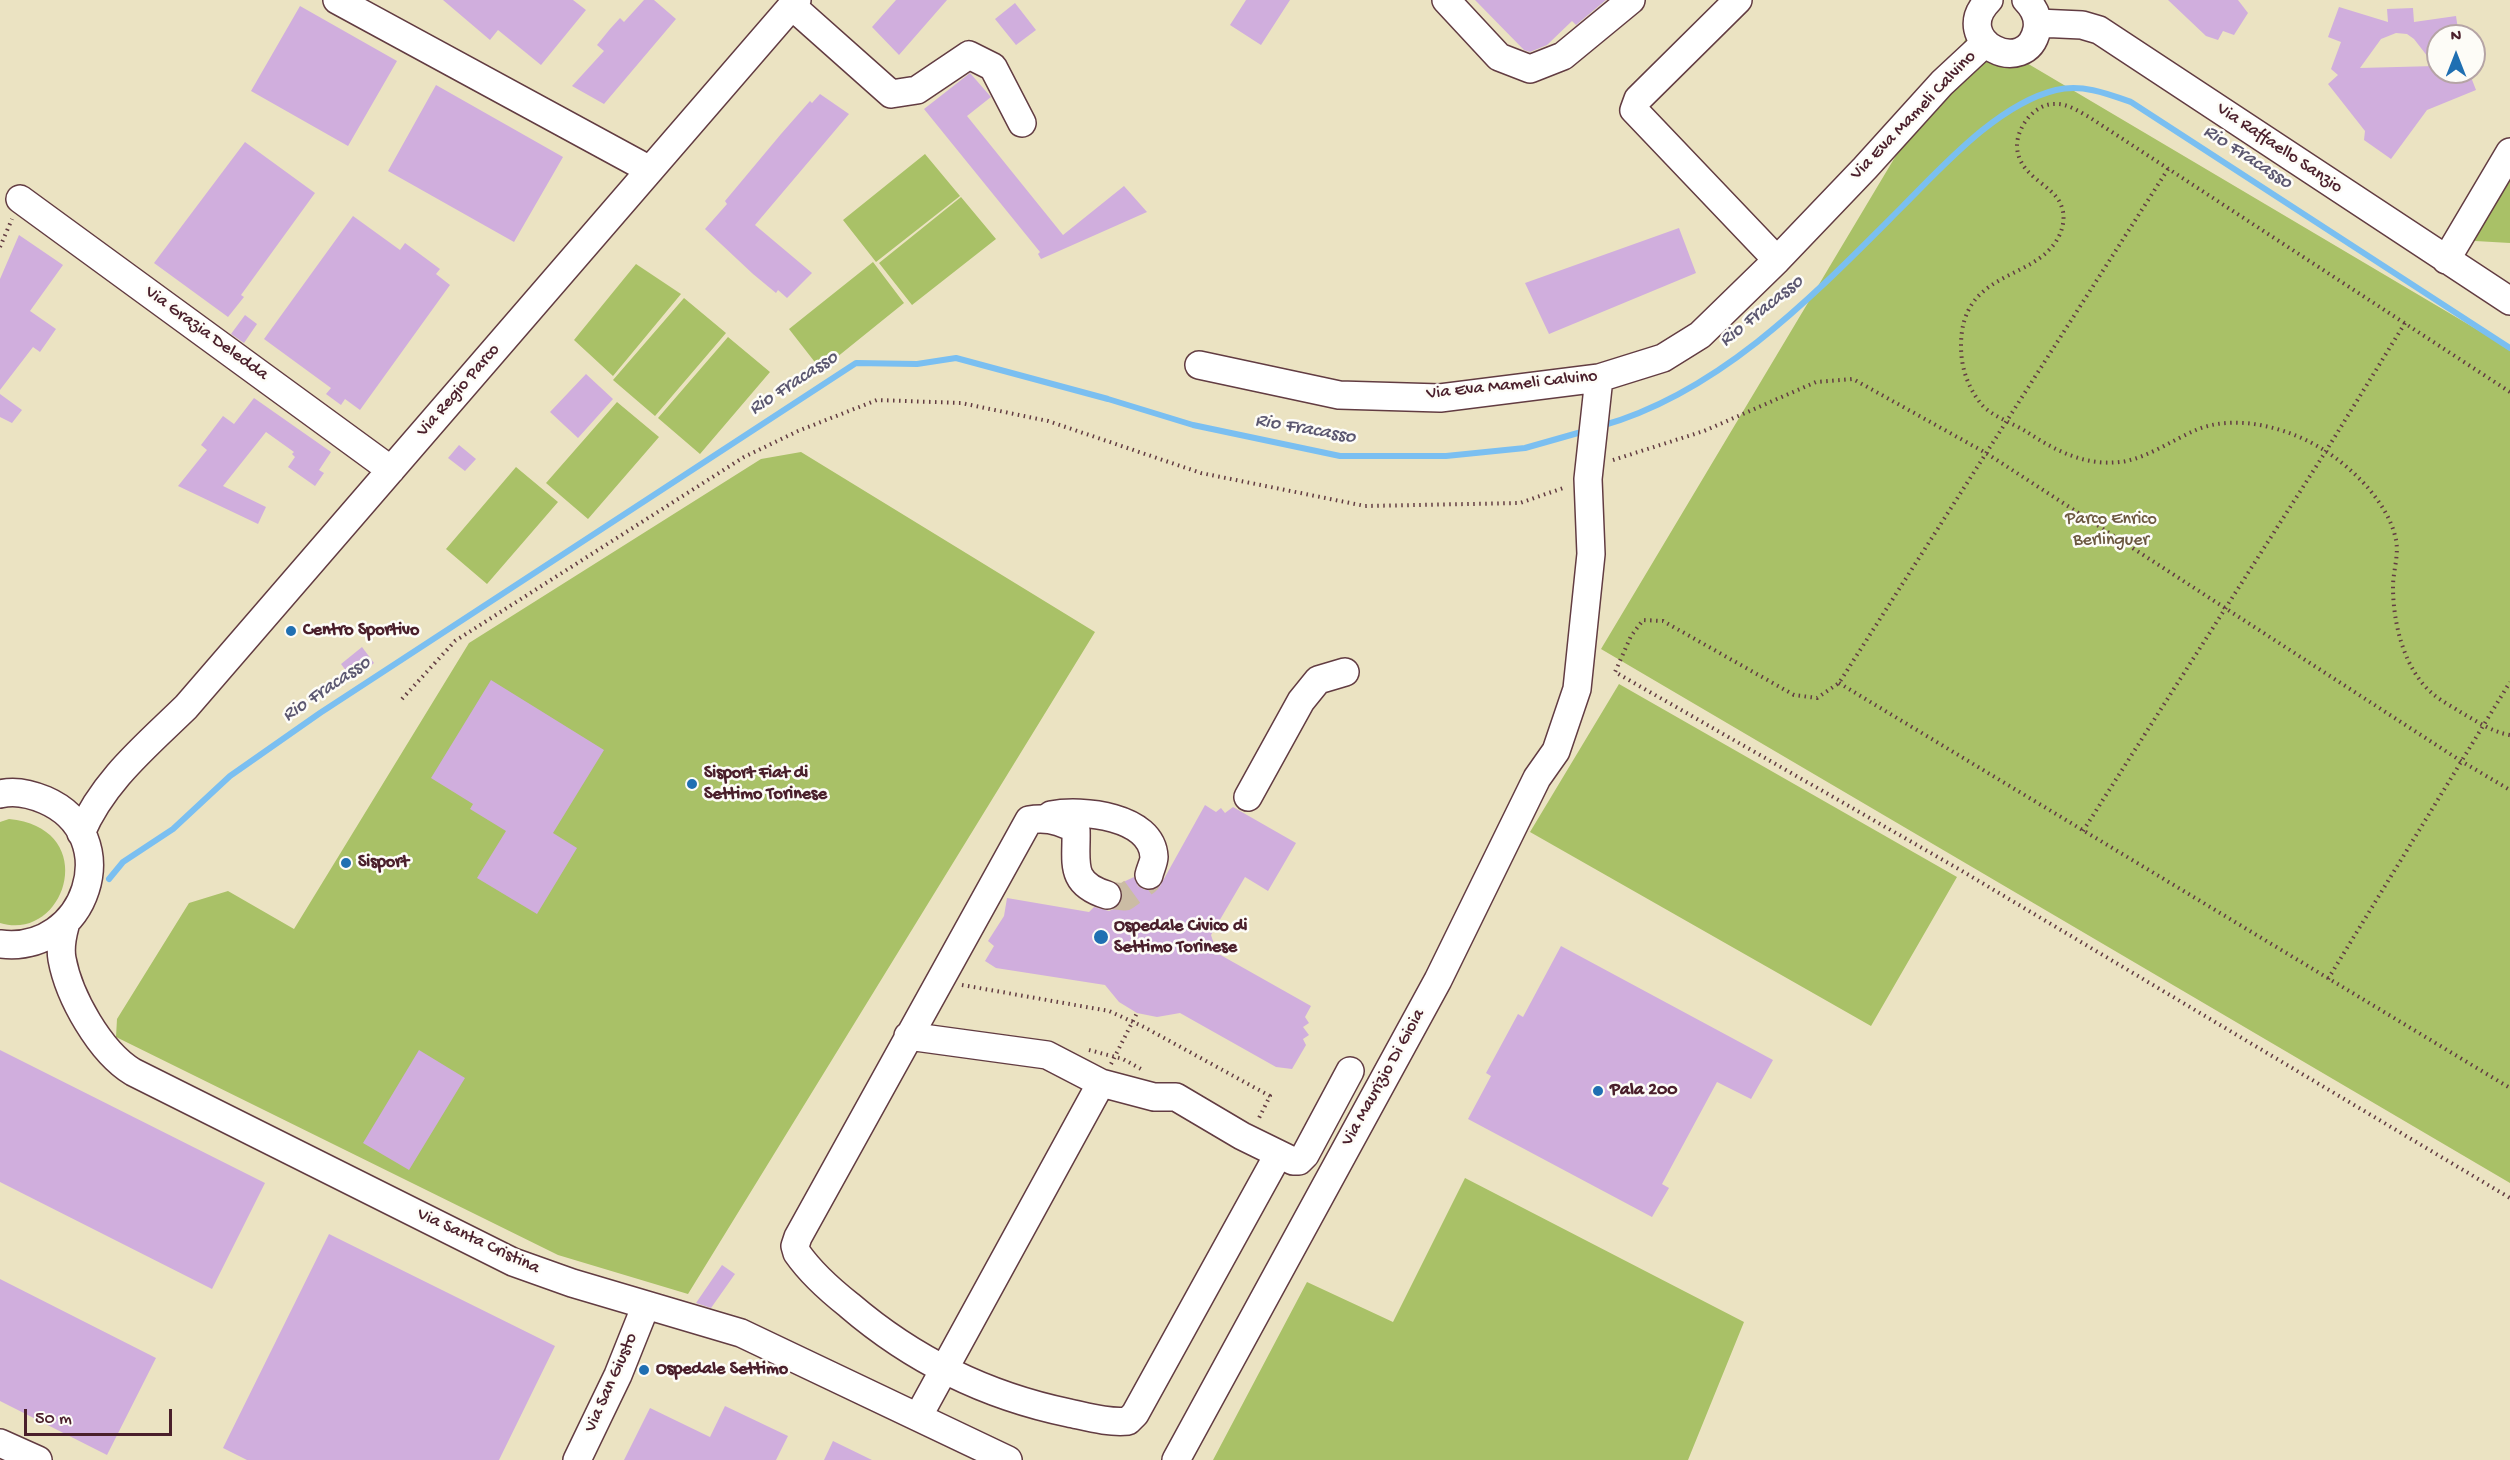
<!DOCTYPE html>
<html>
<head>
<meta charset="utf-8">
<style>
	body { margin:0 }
	#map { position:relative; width:2510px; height:1460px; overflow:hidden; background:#ebe3c2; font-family:"Gochi Hand",sans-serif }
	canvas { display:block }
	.north { position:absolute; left:2426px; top:24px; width:60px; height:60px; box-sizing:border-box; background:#fdfcf7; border:2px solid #b5a4a5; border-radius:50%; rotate:0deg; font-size:16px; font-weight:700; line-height:24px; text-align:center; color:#4a1f2b }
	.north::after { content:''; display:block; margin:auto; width:21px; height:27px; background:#1f6fb2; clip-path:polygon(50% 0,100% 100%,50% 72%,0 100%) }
	.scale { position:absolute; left:24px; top:1409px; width:148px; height:27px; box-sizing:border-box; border:3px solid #4a1f2b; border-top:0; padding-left:8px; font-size:18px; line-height:21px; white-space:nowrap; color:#4a1f2b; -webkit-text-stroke:4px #fdfcf7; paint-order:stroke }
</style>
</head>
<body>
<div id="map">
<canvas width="2510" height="1460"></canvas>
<div class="north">N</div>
<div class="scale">50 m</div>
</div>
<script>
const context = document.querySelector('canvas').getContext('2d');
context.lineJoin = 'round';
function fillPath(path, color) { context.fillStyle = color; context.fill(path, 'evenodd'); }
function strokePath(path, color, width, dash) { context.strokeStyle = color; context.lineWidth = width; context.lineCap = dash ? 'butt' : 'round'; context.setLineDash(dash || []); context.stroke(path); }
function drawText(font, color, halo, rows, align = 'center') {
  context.font = font + ' "Gochi Hand",sans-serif'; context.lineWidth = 5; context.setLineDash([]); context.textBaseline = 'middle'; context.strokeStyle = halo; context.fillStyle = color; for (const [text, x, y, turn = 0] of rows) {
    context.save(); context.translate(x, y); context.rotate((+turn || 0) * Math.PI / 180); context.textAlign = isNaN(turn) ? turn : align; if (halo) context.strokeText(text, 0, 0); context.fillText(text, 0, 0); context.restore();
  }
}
const green = new Path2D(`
	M 1971,30 L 2510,349 L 2510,1183 L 1601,649 Z
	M 2510,152 L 2510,243 L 2458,240 Z
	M 925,154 L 960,196 L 876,262 L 843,220 Z
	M 961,197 L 996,239 L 912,305 L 879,263 Z
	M 873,262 L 904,303 L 821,370 L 789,329 Z
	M 636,264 L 681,294 L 613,376 L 574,340 Z
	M 684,298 L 726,333 L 655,416 L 613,380 Z
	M 728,337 L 770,372 L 700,454 L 658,418 Z
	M 617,402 L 659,437 L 588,519 L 546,483 Z
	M 801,452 L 1095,632 L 688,1294 L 558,1255 L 116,1037 L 117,1019 L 189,903 L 228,891 L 294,929 L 469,643 L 761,459 Z
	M 516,467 L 558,502 L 487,584 L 446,549 Z
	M 1619,684 L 1957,877 L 1871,1026 L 1530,832 Z
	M 9,819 C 102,828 66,943 0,923 L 0,822 Z
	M 1465,1178 L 1744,1322 L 1688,1460 L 1213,1460 L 1307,1282 L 1393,1322 Z`);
const stream = new Path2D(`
	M 1601,426 C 1722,392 1816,293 1902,207 C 1943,166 1998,104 2056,90 C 2082,84 2106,93 2131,102 L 2510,348
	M 109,879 L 123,862 L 173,829 L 230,776 L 320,713 L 856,363 L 917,364 L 956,358 L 1108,399 L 1193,425 L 1340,456 L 1446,456 L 1525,448 L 1585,431`);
const building = new Path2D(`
	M 443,0 L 573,0 L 586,10 L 541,65 L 498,30 L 490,40 Z
	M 644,0 L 654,0 L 676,19 L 604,104 L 572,86 L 604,51 L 597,45 L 610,29 L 620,18 L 624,22 Z
	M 896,0 L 947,0 L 899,55 L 872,27 Z
	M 1246,0 L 1290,0 L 1261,45 L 1230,25 Z
	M 1475,0 L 1606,0 L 1576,25 L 1572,21 L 1547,45 L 1530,52 L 1524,50 Z
	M 2168,0 L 2238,0 L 2248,13 L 2234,35 L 2223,31 L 2218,40 L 2206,36 Z
	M 1015,3 L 1036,30 L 1016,45 L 995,19 Z
	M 300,6 L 397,61 L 348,146 L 251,91 Z
	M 2339,7 L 2388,22 L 2387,9 L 2413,8 L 2414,22 L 2456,16 L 2459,36 L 2438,36 L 2438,72 L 2469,72 L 2476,90 L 2427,110 L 2391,159 L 2364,140 L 2365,131 L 2328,84 L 2338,75 L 2331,69 L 2341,42 L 2328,37 ZM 2396,33 L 2407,34 L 2414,39 L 2435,66 L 2360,68 L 2381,39 Z
	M 970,73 L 991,97 L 967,116 L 1063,235 L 1124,186 L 1147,212 L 1041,259 L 1038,254 L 1040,252 L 924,109 Z
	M 436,85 L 563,157 L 514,242 L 388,171 Z
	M 820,94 L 849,114 L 755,225 L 812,273 L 787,298 L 778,290 L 776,293 L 753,274 L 705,229 L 727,204 L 725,201 L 781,134 L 810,101 L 812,103 Z
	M 245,142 L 315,193 L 241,295 L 244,297 L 228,317 L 154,263 Z
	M 353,216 L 400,250 L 405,243 L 440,269 L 436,274 L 450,285 L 360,410 L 345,399 L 341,405 L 326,394 L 331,388 L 264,339 Z
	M 1679,228 L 1696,273 L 1549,334 L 1525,283 Z
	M 19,235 L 63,265 L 30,311 L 56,329 L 40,352 L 33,347 L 0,390 L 0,279 Z
	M 245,315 L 257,324 L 244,343 L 231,334 Z
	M 586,374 L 613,399 L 578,438 L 550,412 Z
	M 0,394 L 22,410 L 12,423 L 0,417 Z
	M 254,398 L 331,452 L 319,470 L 324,473 L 315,486 L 288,467 L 295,457 L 292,454 L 294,452 L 266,432 L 223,486 L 266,507 L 258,524 L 178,486 L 207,450 L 201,445 L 223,416 L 234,424 Z
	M 459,445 L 476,459 L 465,471 L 448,458 Z
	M 362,647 L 374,663 L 353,680 L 341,664 Z
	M 491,680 L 604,750 L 553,833 L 577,848 L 537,914 L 477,878 L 506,831 L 470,809 L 473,804 L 431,778 Z
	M 1205,805 L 1216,812 L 1221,808 L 1225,813 L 1233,807 L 1296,843 L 1268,891 L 1245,877 L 1211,935 L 1217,953 L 1311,1006 L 1305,1017 L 1309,1023 L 1303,1027 L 1309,1035 L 1303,1039 L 1306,1045 L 1292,1069 L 1276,1067 L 1180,1013 L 1157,1017 L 1137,1013 L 1119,1002 L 1105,985 L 996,968 L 985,961 L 994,946 L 988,941 L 1004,916 L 1007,898 L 1089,912 L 1094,907 L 1109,911 L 1116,908 L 1121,901 L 1122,892 L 1119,885 L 1121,883 L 1134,877 L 1138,886 L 1145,890 L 1153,890 L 1160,886 Z
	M 1561,946 L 1773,1060 L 1751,1099 L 1717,1082 L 1662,1184 L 1669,1188 L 1652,1217 L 1468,1119 L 1491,1076 L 1486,1073 L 1518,1014 L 1523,1017 Z
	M 0,1050 L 265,1183 L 212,1289 L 0,1182 Z
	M 419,1050 L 465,1078 L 409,1170 L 363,1143 Z
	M 329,1234 L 555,1346 L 499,1460 L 247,1460 L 223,1448 Z
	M 722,1265 L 735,1274 L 711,1308 L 696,1303 Z
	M 0,1279 L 156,1358 L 107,1455 L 0,1401 Z
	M 725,1406 L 788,1436 L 776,1460 L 624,1460 L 650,1408 L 710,1437 Z
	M 833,1441 L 872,1460 L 824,1460 Z`);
const minorTunnel = new Path2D(`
	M 1107,895 L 1125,897 L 1147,881 L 1149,875`);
const path = new Path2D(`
	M 2168,169 L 1839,683 L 1817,698 L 1794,695 L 1663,621 L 1643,620 L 1631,636 L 1615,672 L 1957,868 L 2510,1198
	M 0,247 L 12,219
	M 2510,392 L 2089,117 C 2080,112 2068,104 2057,104 C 2036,102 2017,126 2017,146 C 2018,177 2053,184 2061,205 C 2065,215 2064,224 2060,234 C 2038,283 1961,267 1961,346 C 1961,368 1968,388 1982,405 C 1992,416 2014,424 2027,432 C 2056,451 2085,466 2120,462 C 2146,459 2172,440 2196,430 C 2236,413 2289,428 2324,450 C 2354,469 2389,504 2396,540 C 2399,556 2393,571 2393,587 C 2393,623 2404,670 2433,694 C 2441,701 2453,707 2462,713 C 2478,722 2492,732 2510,735
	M 1613,460 L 1704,431 L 1816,382 L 1853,379 L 1986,453 L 2461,761 L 2510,790
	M 1839,683 L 2510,1088
	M 402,699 L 455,641 L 744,457 L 798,431 L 877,400 L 961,403 L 1048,421 L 1201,473 L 1365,506 L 1520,503 L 1566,487
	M 2083,831 L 2326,451 L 2405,323
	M 2328,979 L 2510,682
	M 962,985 L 1109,1011 L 1144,1027 L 1270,1096 L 1258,1120
	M 1089,1050 L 1123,1059 L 1141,1069
	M 1111,1064 L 1137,1013`);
const minor = new Path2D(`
	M 337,0 L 650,170
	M 1446,0 L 1499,57 L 1530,69 L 1563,56 L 1631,0
	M 1738,0 L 1638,99 L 1634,110 L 1777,260
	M 1989,0 C 1948,41 2027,80 2037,29 C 2039,17 2034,8 2026,0
	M 792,6 L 891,94 L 917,90 L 969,55 L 993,67 L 1022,123
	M 2038,23 L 2082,25 L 2099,30 L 2510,301
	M 20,199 L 391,470
	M 2446,260 L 2510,152
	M 1199,365 L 1339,395 L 1440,398 L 1599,378 L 1663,358 L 1700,335 L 1777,260 L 1865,168 L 1942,83 L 1985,43
	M 0,794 C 15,790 31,794 45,800 C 126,835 87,955 0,944
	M 1248,797 L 1301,701 L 1318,680 L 1345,672
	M 1051,815 C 1082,809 1152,816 1154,857 C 1154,862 1150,870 1149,875
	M 81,833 C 103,781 146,746 186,707 L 797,0
	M 1107,895 C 1068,883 1077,862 1076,830 C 1062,821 1045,817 1029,820 L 798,1237 L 795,1246 L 797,1253 C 811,1273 830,1290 849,1305 C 913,1360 987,1396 1069,1413 C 1088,1417 1109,1423 1128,1421 L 1135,1414 L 1278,1155
	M 65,926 C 62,937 60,948 62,959 C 69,997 100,1052 133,1072 L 513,1262 L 572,1283 L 741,1333 L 1008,1460
	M 908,1036 L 1047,1055 L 1101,1083
	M 918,1417 L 1101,1083 L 1154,1097 L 1176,1097 L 1242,1136 L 1293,1161 L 1299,1161 L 1305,1155 L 1350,1071
	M 0,1443 L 38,1460
	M 577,1460 L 618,1375 L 646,1305
	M 1176,1460 L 1438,980 L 1537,778 L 1556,751 L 1577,689 L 1591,554 L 1588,479 L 1599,378`);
const markers = [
	[291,631,6,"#1f6fb2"],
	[692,784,6,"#1f6fb2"],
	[346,863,6,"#1f6fb2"],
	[1101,937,8,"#1f6fb2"],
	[1598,1091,6,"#1f6fb2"],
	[644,1370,6,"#1f6fb2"]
];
const streetNames = [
	["Via Eva Mameli Calvino",1914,116,-46],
	["Via Raffaello Sanzio",2279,149,34],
	["Via Grazia Deledda",206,334,36],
	["Via Eva Mameli Calvino",1512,386,-6],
	["Via Regio Parco",459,391,-49],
	["Via Maurizio Di Gioia",1384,1078,-61],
	["Via Santa Cristina",478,1242,25],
	["Via San Giusto",612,1383,-66]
];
const parkNames = [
	["Parco Enrico",2111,520],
	["Berlinguer",2111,541]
];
const poiNames = [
	["Centro Sportivo",303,631],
	["Sisport Fiat di",704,774],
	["Settimo Torinese",704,795],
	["Sisport",358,863],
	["Ospedale Civico di",1114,927],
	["Settimo Torinese",1114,948],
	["Pala 200",1610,1091],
	["Ospedale Settimo",656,1370]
];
const waterNames = [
	["Rio Fracasso",2247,158,33],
	["Rio Fracasso",1762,312,-39],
	["Rio Fracasso",794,384,-33],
	["Rio Fracasso",1305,430,10],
	["Rio Fracasso",327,690,-34]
];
fillPath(green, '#a9c167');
strokePath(stream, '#7abff1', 6);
fillPath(building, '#d0aedd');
strokePath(minorTunnel, '#cbbca4', 27, [27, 14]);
strokePath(minor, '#623c42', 30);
strokePath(path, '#623c42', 4, [1.5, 4.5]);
strokePath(minor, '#fff', 27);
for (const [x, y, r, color] of markers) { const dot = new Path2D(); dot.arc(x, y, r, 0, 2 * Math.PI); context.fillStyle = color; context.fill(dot); strokePath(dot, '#fdfcf7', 2); }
drawText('18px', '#4a1f2b', '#fdfcf7', streetNames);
drawText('18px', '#6b5840', '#fdfcf7', parkNames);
drawText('bold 18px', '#4a1f2b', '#fdfcf7', poiNames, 'left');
drawText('italic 20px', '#5b5770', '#fdfcf7', waterNames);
</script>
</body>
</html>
